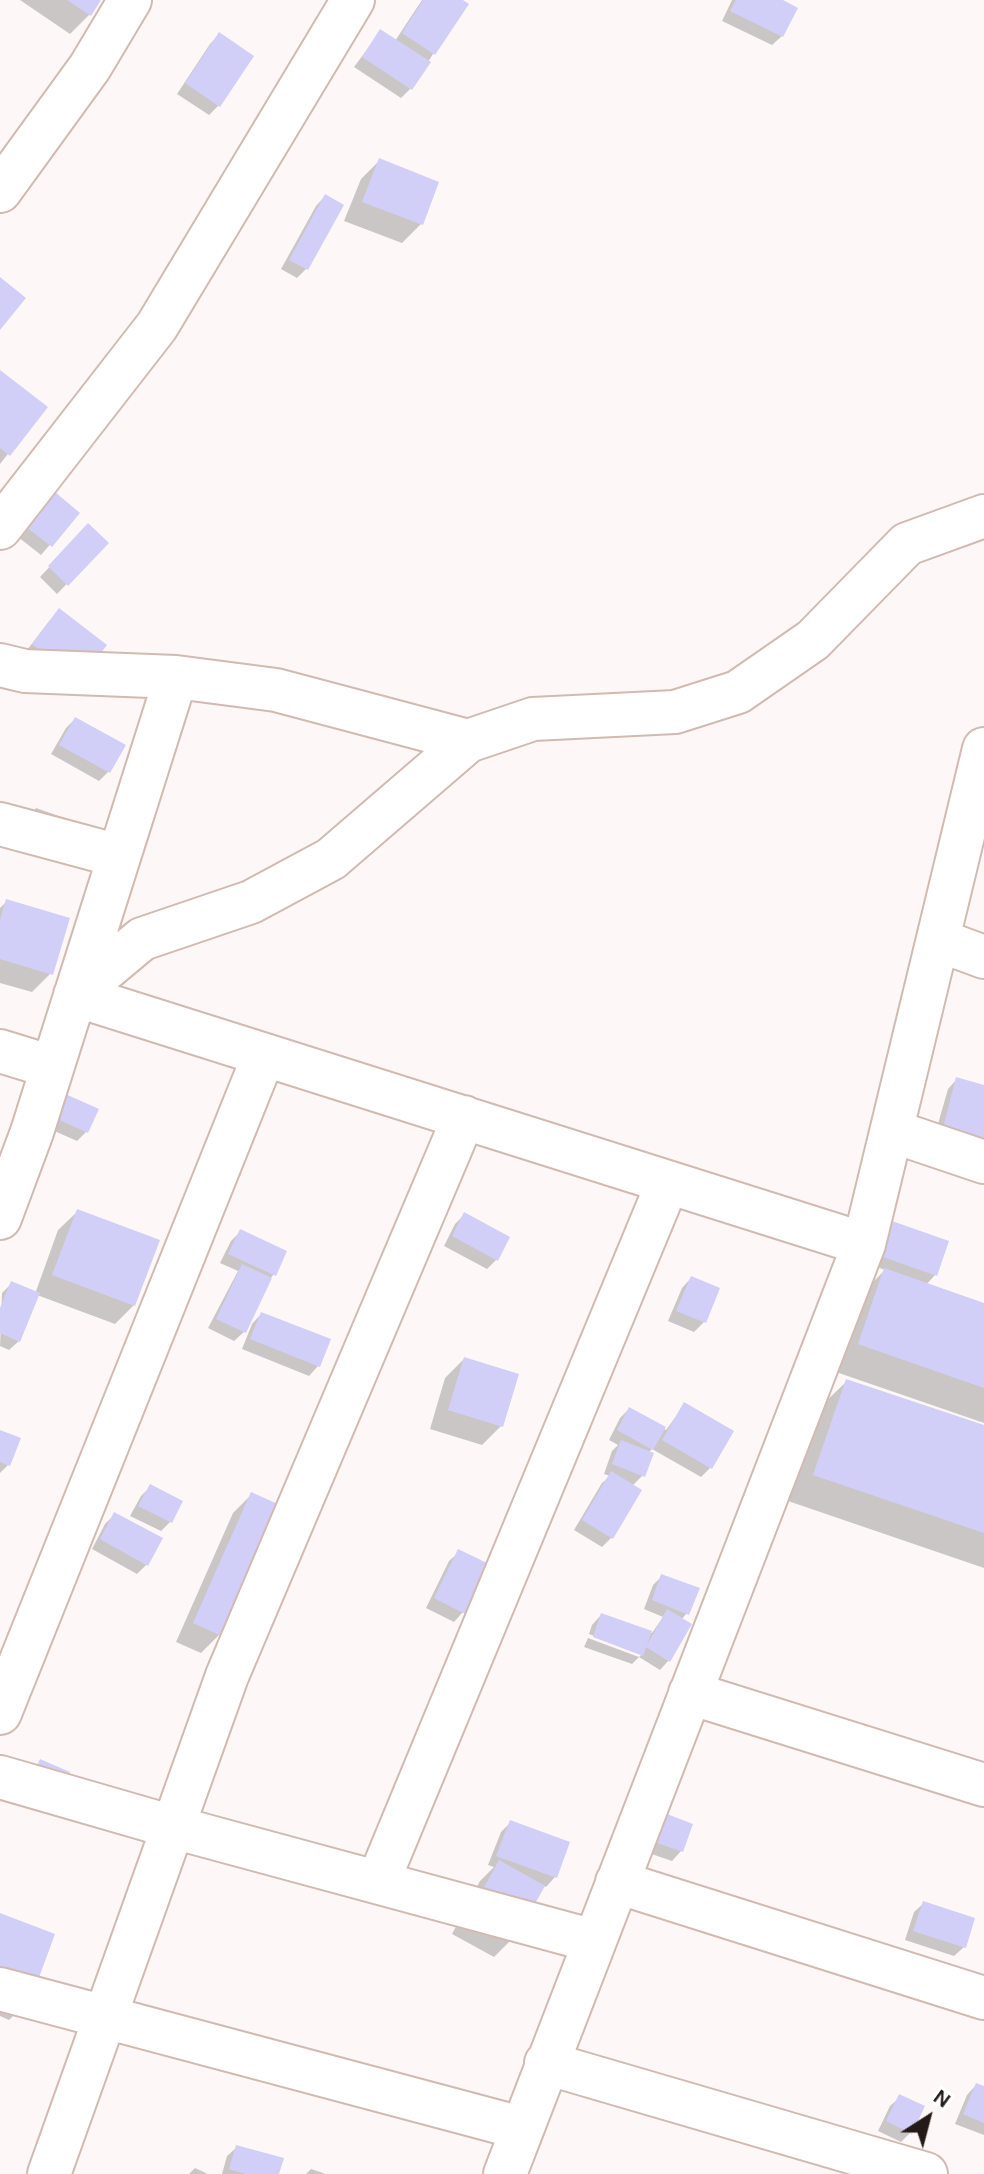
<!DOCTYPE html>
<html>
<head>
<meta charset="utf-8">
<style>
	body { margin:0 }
	#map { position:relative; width:984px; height:2174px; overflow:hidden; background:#fdf8f7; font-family:Karla,sans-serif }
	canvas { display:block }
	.north { position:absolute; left:888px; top:2078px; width:80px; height:80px; -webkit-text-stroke:6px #fff; paint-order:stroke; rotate:36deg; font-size:22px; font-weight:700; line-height:32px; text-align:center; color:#241b18 }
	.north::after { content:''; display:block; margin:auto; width:28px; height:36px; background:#241b18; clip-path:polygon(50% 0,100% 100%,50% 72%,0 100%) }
</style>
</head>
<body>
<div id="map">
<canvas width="984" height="2174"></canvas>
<div class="north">N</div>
</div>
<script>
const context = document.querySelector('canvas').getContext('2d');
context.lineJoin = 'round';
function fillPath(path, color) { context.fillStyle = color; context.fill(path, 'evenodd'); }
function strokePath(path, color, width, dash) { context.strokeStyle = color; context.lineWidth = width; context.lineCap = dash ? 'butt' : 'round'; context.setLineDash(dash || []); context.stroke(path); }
const shadow = new Path2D(`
	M 20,0 L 99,0 L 89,15 L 70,34 Z
	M 422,0 L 460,0 L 466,4 L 410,89 L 401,98 L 354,67 L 380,32 L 395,41 Z
	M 732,0 L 778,0 L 782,36 L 772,45 L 722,21 Z
	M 219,35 L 218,106 L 209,115 L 177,94 L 210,44 Z
	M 380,160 L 421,224 L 402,243 L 344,221 L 361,179 Z
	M 325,196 L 306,269 L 297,278 L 281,269 L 316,206 Z
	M 0,372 L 45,407 L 0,464 Z
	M 40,499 L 77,513 L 41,555 L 13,533 Z
	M 88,526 L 106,543 L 57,594 L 40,577 Z
	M 50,620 L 104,645 L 24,654 Z
	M 75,719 L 123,746 L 108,772 L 99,781 L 51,754 L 66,728 Z
	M 36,808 L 90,827 L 27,818 Z
	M 7,901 L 51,973 L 32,992 L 0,983 L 0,908 Z
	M 957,1079 L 984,1087 L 932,1145 L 948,1089 Z
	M 53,1091 L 86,1132 L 77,1141 L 34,1122 Z
	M 77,1212 L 134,1305 L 115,1324 L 37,1295 L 19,1341 L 9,1350 L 0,1346 L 2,1293 L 11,1284 L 35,1294 L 58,1230 Z
	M 464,1215 L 497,1259 L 487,1269 L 444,1246 L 455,1224 Z
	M 893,1223 L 935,1275 L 926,1285 L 984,1305 L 984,1423 L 833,1371 L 858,1297 L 885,1270 L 872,1265 L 883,1232 Z
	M 240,1232 L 274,1274 L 269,1280 L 244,1332 L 234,1341 L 208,1328 L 238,1271 L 220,1263 L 231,1241 Z
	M 691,1278 L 717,1289 L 704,1322 L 694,1332 L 668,1321 L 682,1288 Z
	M 261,1314 L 318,1366 L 309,1376 L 242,1349 L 252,1324 Z
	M 464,1359 L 501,1426 L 482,1445 L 430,1429 L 445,1378 Z
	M 847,1381 L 984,1428 L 984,1568 L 788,1501 L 820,1407 Z
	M 685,1404 L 710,1468 L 701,1477 L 652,1449 L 648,1453 L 643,1475 L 632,1486 L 640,1490 L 611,1538 L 602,1547 L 574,1530 L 602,1483 L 610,1476 L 604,1474 L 612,1451 L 618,1445 L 609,1440 L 620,1418 L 629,1409 L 666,1430 Z
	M 0,1432 L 8,1465 L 0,1473 Z
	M 150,1487 L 170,1522 L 161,1531 L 130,1516 L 141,1496 Z
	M 252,1494 L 220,1634 L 201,1653 L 176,1642 L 233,1513 Z
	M 114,1515 L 147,1564 L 137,1574 L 92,1549 L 105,1524 Z
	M 459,1552 L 463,1612 L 454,1622 L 426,1608 L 449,1561 Z
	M 662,1576 L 687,1613 L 681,1620 L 669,1660 L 660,1670 L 639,1657 L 632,1664 L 584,1647 L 588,1638 L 639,1657 L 642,1654 L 589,1634 L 592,1625 L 601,1615 L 652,1633 L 663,1617 L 644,1609 L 653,1585 Z
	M 511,1822 L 555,1877 L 546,1887 L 543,1885 L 513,1938 L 494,1957 L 452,1934 L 480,1881 L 494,1867 L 488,1865 L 501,1832 Z
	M 650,1823 L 681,1851 L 672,1861 L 640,1850 Z
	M 924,1903 L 964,1947 L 954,1956 L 905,1940 L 914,1912 Z
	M 0,1915 L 28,2001 L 9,2020 L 0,2016 Z
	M 976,2085 L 984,2088 L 984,2135 L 955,2124 L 967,2095 Z
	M 900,2097 L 910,2133 L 901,2142 L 878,2131 L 890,2106 Z
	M 237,2147 L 277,2174 L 222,2174 L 227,2156 Z
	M 195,2168 L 208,2174 L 189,2174 Z
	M 311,2169 L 326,2174 L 306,2174 Z`);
const building = new Path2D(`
	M 67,0 L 101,0 L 91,16 Z
	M 423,0 L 463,0 L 469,4 L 435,55 L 402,33 Z
	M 736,0 L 783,0 L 798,8 L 783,37 L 730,11 Z
	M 380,29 L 431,62 L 412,90 L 362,57 Z
	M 219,32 L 254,56 L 220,107 L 185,83 Z
	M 379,158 L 439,182 L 423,225 L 362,202 Z
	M 325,194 L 344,205 L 308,270 L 289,260 Z
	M 0,277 L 26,298 L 0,330 Z
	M 0,370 L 48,407 L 10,456 L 0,448 Z
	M 49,487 L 80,513 L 52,547 L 21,523 Z
	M 88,523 L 109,543 L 68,586 L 48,566 Z
	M 59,608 L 107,645 L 80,680 L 32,644 Z
	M 75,717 L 126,745 L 110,773 L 59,745 Z
	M 6,899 L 70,918 L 53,975 L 0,959 L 0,920 Z
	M 956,1077 L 984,1085 L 984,1148 L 941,1136 Z
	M 52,1088 L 99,1109 L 88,1133 L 42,1112 Z
	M 77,1209 L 160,1240 L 135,1306 L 52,1275 Z
	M 464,1212 L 510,1237 L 498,1261 L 452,1236 Z
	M 892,1221 L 949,1241 L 937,1276 L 880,1256 Z
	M 240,1229 L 287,1251 L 276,1276 L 228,1254 Z
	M 242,1264 L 272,1278 L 246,1333 L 216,1319 Z
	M 884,1268 L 984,1303 L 984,1388 L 858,1344 Z
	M 691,1276 L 720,1288 L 706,1323 L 676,1311 Z
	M 11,1281 L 40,1293 L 20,1342 L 0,1333 L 0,1308 Z
	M 261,1312 L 331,1339 L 320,1367 L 250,1339 Z
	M 464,1357 L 519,1374 L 503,1427 L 448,1410 Z
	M 846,1379 L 984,1425 L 984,1533 L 813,1475 Z
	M 684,1402 L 734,1431 L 712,1469 L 662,1440 Z
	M 629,1407 L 666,1427 L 653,1450 L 617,1430 Z
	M 0,1430 L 21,1438 L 10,1466 L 0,1462 Z
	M 621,1440 L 654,1453 L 645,1477 L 612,1464 Z
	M 611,1471 L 642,1490 L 613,1539 L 582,1520 Z
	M 150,1484 L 183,1501 L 172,1523 L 138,1506 Z
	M 251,1492 L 280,1505 L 222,1636 L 193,1623 Z
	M 114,1512 L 163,1538 L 148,1566 L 100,1539 Z
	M 458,1549 L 489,1564 L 465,1614 L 434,1598 Z
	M 661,1574 L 700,1588 L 689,1615 L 652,1600 Z
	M 667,1609 L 692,1624 L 670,1662 L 646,1647 Z
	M 601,1613 L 652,1631 L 643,1656 L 593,1637 Z
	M 40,1759 L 70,1772 L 59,1798 L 29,1786 Z
	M 659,1811 L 693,1824 L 683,1852 L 649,1840 Z
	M 510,1820 L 570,1842 L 557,1878 L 496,1856 Z
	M 499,1860 L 545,1886 L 515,1939 L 469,1915 Z
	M 923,1901 L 975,1918 L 966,1948 L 913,1931 Z
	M 0,1913 L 55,1934 L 30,2002 L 0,1991 Z
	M 976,2083 L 984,2086 L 984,2123 L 963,2114 Z
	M 899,2094 L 925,2106 L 912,2134 L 886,2121 Z
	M 236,2145 L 284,2158 L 279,2174 L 246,2174 L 229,2169 Z`);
const minor = new Path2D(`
	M 0,191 L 90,67 L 130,0
	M 0,528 L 157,326 L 353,0
	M 0,665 L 25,671 L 176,677 L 276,690 L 468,741
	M 0,824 L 119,856
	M 938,940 L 984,957
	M 75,995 L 142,939 L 251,902 L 331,859 L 468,741 L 533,719 L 675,712 L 738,692 L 813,640 L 907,544 L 984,516
	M 75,995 L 864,1244
	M 0,1051 L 52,1067
	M 892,1131 L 984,1162
	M 0,1218 L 32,1132 L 176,677
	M 690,1693 L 984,1785
	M 0,1713 L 264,1055
	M 0,1777 L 173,1827 L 594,1941
	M 378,1882 L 668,1182
	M 617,1882 L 984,1998
	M 0,1989 L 521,2128
	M 546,2063 L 926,2174
	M 49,2174 L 227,1676 L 464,1117
	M 505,2174 L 864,1244 L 984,749`);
fillPath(shadow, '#0003');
fillPath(building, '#d1cef8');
strokePath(minor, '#d1bab1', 46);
strokePath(minor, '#fff', 42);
</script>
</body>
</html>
